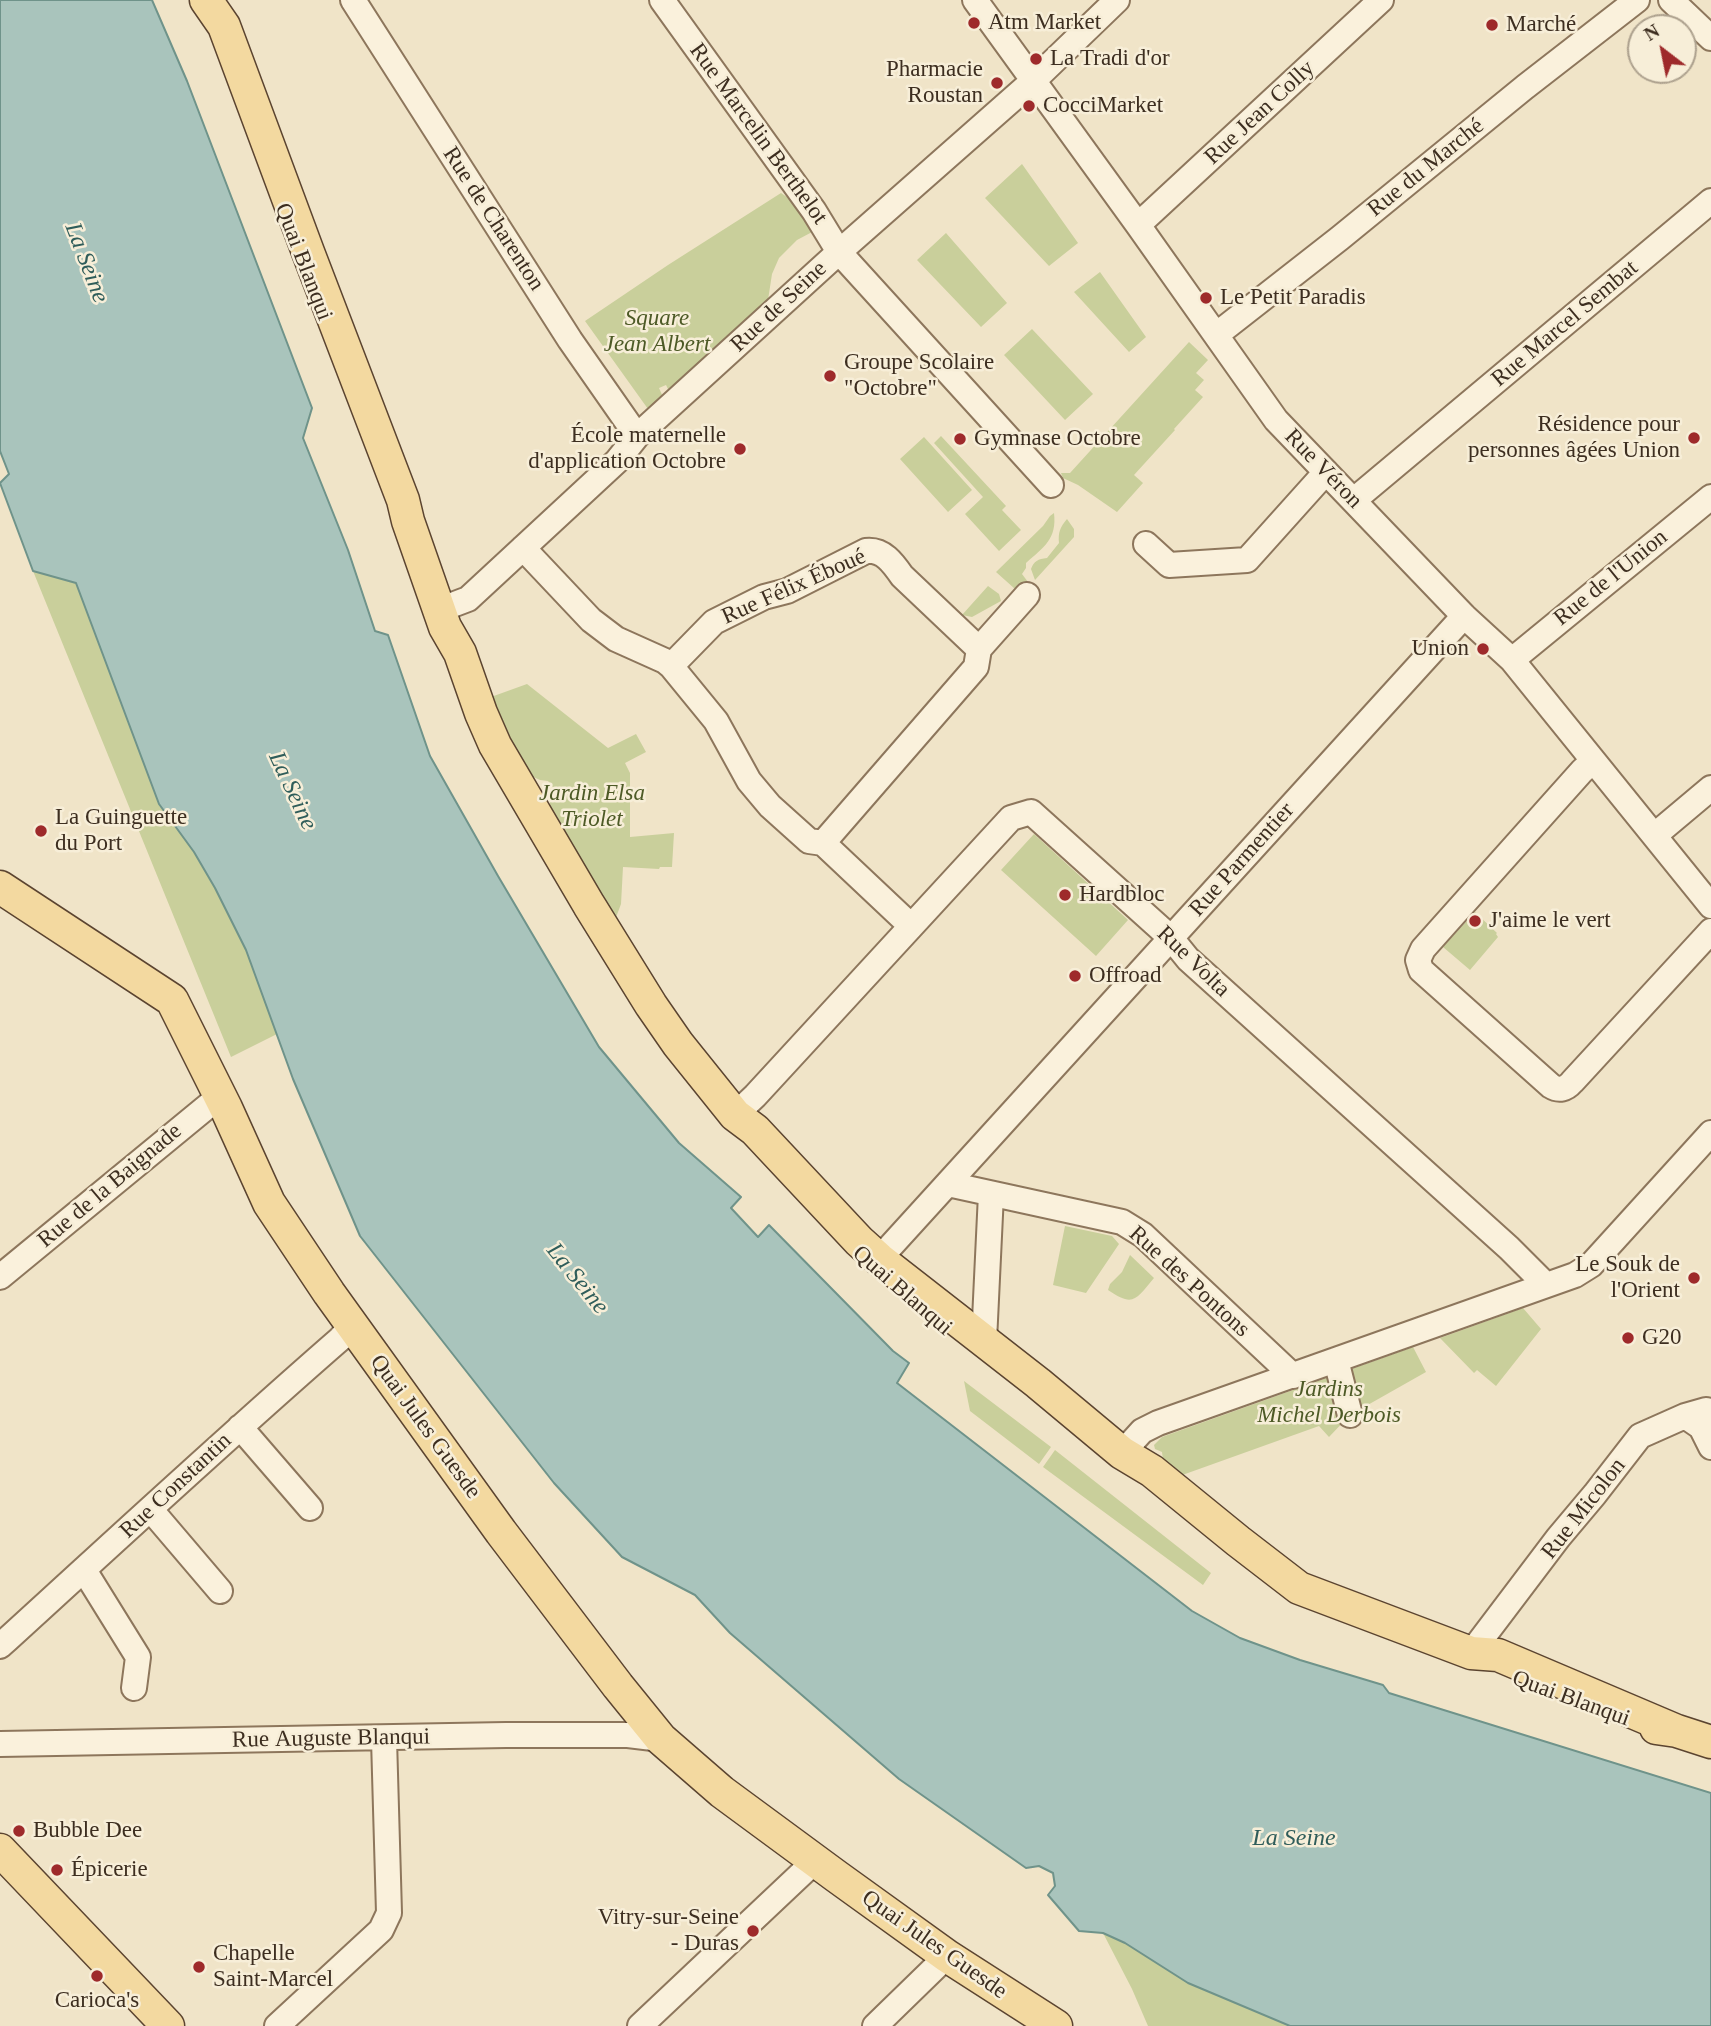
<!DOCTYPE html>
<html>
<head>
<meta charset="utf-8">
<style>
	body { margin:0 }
	#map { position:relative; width:1711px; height:2026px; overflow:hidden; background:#f0e4c8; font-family:"Times New Roman",serif }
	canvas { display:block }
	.north { position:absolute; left:1627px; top:14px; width:70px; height:70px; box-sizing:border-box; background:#f7eed8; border:2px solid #ada18e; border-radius:50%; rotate:328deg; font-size:19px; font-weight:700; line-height:28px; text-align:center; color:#3d2e20 }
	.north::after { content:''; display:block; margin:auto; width:24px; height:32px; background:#9e2a2b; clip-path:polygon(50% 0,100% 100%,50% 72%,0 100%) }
</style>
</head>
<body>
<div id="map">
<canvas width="1711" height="2026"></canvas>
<div class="north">N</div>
</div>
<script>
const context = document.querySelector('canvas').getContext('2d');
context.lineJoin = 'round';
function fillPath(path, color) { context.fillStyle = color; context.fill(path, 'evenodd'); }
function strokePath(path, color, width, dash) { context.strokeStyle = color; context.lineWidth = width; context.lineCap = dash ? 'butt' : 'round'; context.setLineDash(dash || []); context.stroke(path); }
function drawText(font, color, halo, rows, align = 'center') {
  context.font = font + ' "Times New Roman",serif'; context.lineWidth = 5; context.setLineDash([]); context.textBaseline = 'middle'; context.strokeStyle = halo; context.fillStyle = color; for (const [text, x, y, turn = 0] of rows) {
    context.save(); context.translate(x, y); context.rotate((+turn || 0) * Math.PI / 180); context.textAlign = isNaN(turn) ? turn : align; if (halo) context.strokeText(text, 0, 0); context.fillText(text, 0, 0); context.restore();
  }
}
const green = new Path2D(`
	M 1022,164 L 1078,243 L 1049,266 L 985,198 Z
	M 781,193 L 794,202 L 814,231 L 797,240 L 779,258 L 772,274 L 768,300 L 669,391 L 666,385 L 659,388 L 663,397 L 648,409 L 585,321 L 668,265 Z
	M 946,233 L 1007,303 L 981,327 L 917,260 Z
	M 1100,272 L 1146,337 L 1129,352 L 1074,292 Z
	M 1032,329 L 1093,394 L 1065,420 L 1004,355 Z
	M 1189,342 L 1208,360 L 1196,373 L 1204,380 L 1195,390 L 1203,397 L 1174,429 L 1175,430 L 1134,475 L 1143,483 L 1117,512 L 1078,485 L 1063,478 L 1061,473 L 1070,473 Z
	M 941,436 L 1006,506 L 1002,510 L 1021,530 L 999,551 L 965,514 L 983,497 L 934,443 Z
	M 924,437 L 972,490 L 948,512 L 900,459 Z
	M 1054,513 C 1057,539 1044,547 1026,563 L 1026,568 L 1022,574 L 1028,582 L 1027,585 L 1015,589 L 996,572 L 1043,526 L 1050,516 Z
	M 1067,519 L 1074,529 L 1074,537 L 1035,580 L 1031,569 C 1034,561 1038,559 1047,558 L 1059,543 C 1058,533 1060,527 1067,519 Z
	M 33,571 L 76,583 L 159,804 L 194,852 L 215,888 L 246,950 L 277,1034 L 231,1057 Z
	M 988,586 L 999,594 L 1001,601 L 972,617 L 962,615 Z
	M 527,684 L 608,748 L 636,734 L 646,752 L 625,763 L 630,773 L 630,837 L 674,833 L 672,867 L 660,867 L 659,869 L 623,867 L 621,904 L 615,920 L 547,809 L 556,791 L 548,781 L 540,780 L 529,775 L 503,729 L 491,697 Z
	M 1034,834 L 1128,920 L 1096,956 L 1001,870 Z
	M 1475,912 L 1497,933 L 1496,934 L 1498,937 L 1470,970 L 1443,947 Z
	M 1065,1226 L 1112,1236 L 1119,1244 L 1086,1293 L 1053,1285 Z
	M 1130,1255 L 1154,1278 C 1136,1299 1134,1308 1108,1290 L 1110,1284 L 1122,1272 Z
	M 1523,1308 L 1541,1329 L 1496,1386 L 1477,1370 L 1474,1373 L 1440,1338 Z
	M 1413,1347 L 1426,1372 L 1350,1415 L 1329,1437 L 1319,1426 L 1174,1478 L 1164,1468 L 1162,1452 L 1155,1449 L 1154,1445 L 1162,1437 Z
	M 964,1381 L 1051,1447 L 1039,1464 L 970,1411 Z
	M 1055,1450 L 1211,1573 L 1203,1585 L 1043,1467 Z
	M 1103,1933 L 1125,1943 L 1188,1983 L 1290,2026 L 1148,2026 L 1132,1989 Z`);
const water = new Path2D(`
	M 0,0 L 152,0 L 187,81 L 312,408 L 303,438 L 348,550 L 375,631 L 388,635 L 430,756 L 498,876 L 599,1047 L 679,1143 L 741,1197 L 731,1208 L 758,1237 L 769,1225 L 893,1351 L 909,1363 L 897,1383 L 1192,1611 L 1240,1638 L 1300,1660 L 1383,1685 L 1389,1693 L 1711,1793 L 1711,2026 L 1290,2026 L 1188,1983 L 1125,1943 L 1103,1933 L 1079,1931 L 1048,1895 L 1055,1886 L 1053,1873 L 1039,1866 L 1026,1868 L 899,1779 L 730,1633 L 695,1595 L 622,1557 L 554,1483 L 360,1236 L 293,1079 L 246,950 L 215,888 L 194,852 L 159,804 L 76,583 L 33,571 L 0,483 L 9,474 L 0,451 Z`);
const minor = new Path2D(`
	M 353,0 L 570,340 L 637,436
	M 662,0 L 814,211 L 839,252 L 1051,485
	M 975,0 L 1138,225 L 1276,420 L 1464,616 L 1512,660 L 1711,906
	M 1671,0 L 1711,38
	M 1138,225 L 1381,0
	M 1216,335 L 1340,238 L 1525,87 L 1637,0
	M 1354,500 L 1711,201
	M 1146,544 L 1169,565 L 1247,560 L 1326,472
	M 523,548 L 591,620 L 616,639 L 665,661 L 671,666 L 716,721 L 749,781 L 770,806 L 809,841 L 823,843 L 910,925
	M 439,610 L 468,599 L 617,461 L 637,436 L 839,252 L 1033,81 L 1117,0
	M 979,649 L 1027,595
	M 1512,660 L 1711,497
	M 671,666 L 714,622 L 764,597 L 787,591 L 866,551 C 883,549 893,563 902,576 L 979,649 L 976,667 L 823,843
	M 1593,761 L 1582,771 L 1423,949 L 1418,960 L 1421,970 L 1551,1086 C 1559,1091 1566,1089 1572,1082 L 1711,931
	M 1655,835 L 1711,788
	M 735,1115 L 755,1096 L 1011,818 L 1031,812 L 1171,938 L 1188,959 L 1509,1248 L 1546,1285
	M 948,1184 L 1122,1222 L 1143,1235 L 1293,1376
	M 879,1259 L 1464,616
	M 0,1277 L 220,1096
	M 984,1341 L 991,1194
	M 1336,1360 L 1350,1415
	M 1685,1416 L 1701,1427 L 1711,1447
	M 240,1427 L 310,1508
	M 1122,1453 L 1142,1431 L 1158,1423 L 1575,1275 L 1591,1265 L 1711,1133
	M 151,1510 L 220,1591
	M 84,1570 L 138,1657 L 134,1688
	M 0,1646 C 113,1543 225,1439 340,1339 L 352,1326
	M 1471,1653 L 1558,1538 L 1595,1494 L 1640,1436 L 1685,1416 L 1706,1410 L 1711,1411
	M 0,1744 L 506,1735 L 628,1735 L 661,1739
	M 277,2026 L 381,1930 L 389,1913 L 384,1739
	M 640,2026 L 815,1861
	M 875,2026 L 947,1956`);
const major = new Path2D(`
	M 206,0 L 224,26 L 308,252 L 403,500 L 408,521 L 445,627 L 460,653 L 481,713 L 495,745 L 589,905 L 651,1005 L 678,1044 L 735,1115 L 755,1130 L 859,1241 L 879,1259 L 1038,1383 L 1122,1453 L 1152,1471 L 1238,1541 L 1299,1588 L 1471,1653 L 1498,1655 L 1677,1731
	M 0,887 L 172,1000 L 226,1108 L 269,1203 L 329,1293 L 501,1532 L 618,1686 L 661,1739 L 722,1792 L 836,1876 L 947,1956 L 1056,2026
	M 1656,1728 L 1677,1731 L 1711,1742
	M 0,1850 L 168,2026`);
const markers = [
	[974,23,7,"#9e2a2b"],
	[1492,25,7,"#9e2a2b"],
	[1036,59,7,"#9e2a2b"],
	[997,83,7,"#9e2a2b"],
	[1029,106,7,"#9e2a2b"],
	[1206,298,7,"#9e2a2b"],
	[830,376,7,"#9e2a2b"],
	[1694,438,7,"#9e2a2b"],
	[960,439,7,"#9e2a2b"],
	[740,449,7,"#9e2a2b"],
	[1483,649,7,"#9e2a2b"],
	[41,831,7,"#9e2a2b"],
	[1065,895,7,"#9e2a2b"],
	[1475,921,7,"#9e2a2b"],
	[1075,976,7,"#9e2a2b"],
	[1694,1278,7,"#9e2a2b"],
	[1628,1338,7,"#9e2a2b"],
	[19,1831,7,"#9e2a2b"],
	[57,1870,7,"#9e2a2b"],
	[753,1931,7,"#9e2a2b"],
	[199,1967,7,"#9e2a2b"],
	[97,1976,7,"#9e2a2b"]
];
const poiNames = [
	["Atm Market",988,23],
	["Marché",1506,25],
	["La Tradi d'or",1050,59],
	["Pharmacie",983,70,"right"],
	["Roustan",983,96,"right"],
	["CocciMarket",1043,106],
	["Le Petit Paradis",1220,298],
	["Groupe Scolaire",844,363],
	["\"Octobre\"",844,389],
	["Résidence pour",1680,425,"right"],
	["personnes âgées Union",1680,451,"right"],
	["École maternelle",726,436,"right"],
	["d'application Octobre",726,462,"right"],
	["Gymnase Octobre",974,439],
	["Union",1469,649,"right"],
	["La Guinguette",55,818],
	["du Port",55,844],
	["Hardbloc",1079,895],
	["J'aime le vert",1489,921],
	["Offroad",1089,976],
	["Le Souk de",1680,1265,"right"],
	["l'Orient",1680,1291,"right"],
	["G20",1642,1338],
	["Bubble Dee",33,1831],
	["Épicerie",71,1870],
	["Vitry-sur-Seine",739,1918,"right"],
	["- Duras",739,1944,"right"],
	["Chapelle",213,1954],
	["Saint-Marcel",213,1980],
	["Carioca's",97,2001,"center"]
];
const streetNames = [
	["Rue Jean Colly",1260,113,-43],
	["Rue Marcelin Berthelot",758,134,54],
	["Rue du Marché",1426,168,-39],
	["Rue de Charenton",493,219,57],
	["Quai Blanqui",303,262,69],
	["Rue de Seine",779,307,-43],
	["Rue Marcel Sembat",1565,324,-40],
	["Rue Véron",1323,469,46],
	["Rue de l'Union",1611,578,-39],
	["Rue Félix Éboué",794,587,-24],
	["Rue Parmentier",1242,860,-48],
	["Rue Volta",1193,962,44],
	["Rue de la Baignade",110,1186,-40],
	["Rue des Pontons",1189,1282,42],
	["Quai Blanqui",902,1291,41],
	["Quai Jules Guesde",425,1427,54],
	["Rue Constantin",176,1486,-43],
	["Rue Micolon",1584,1509,-52],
	["Quai Blanqui",1571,1699,20],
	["Rue Auguste Blanqui",331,1739,-1],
	["Quai Jules Guesde",934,1945,35]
];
const parkNames = [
	["Square",657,319],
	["Jean Albert",657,345],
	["Jardin Elsa",592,794],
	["Triolet",592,820],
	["Jardins",1329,1390],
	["Michel Derbois",1329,1416]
];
const waterNames = [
	["La Seine",86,263,69],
	["La Seine",292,791,65],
	["La Seine",577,1279,51],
	["La Seine",1294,1839]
];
fillPath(green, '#c9cf9b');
fillPath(water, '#a9c4bc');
strokePath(water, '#6f938a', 2);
strokePath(minor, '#8d765c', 28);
strokePath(major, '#5b4430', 35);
strokePath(minor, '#faf1dc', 24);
strokePath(major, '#f3d9a0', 32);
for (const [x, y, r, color] of markers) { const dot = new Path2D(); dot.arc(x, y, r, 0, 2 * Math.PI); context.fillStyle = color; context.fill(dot); strokePath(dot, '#f7eed8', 2.5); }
drawText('23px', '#3d2e20', '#f7eed8', poiNames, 'left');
drawText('23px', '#3d2e20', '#f7eed8', streetNames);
drawText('italic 23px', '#4d5a26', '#f7eed8', parkNames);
drawText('italic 24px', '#2f5d5a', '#f7eed8', waterNames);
</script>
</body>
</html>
